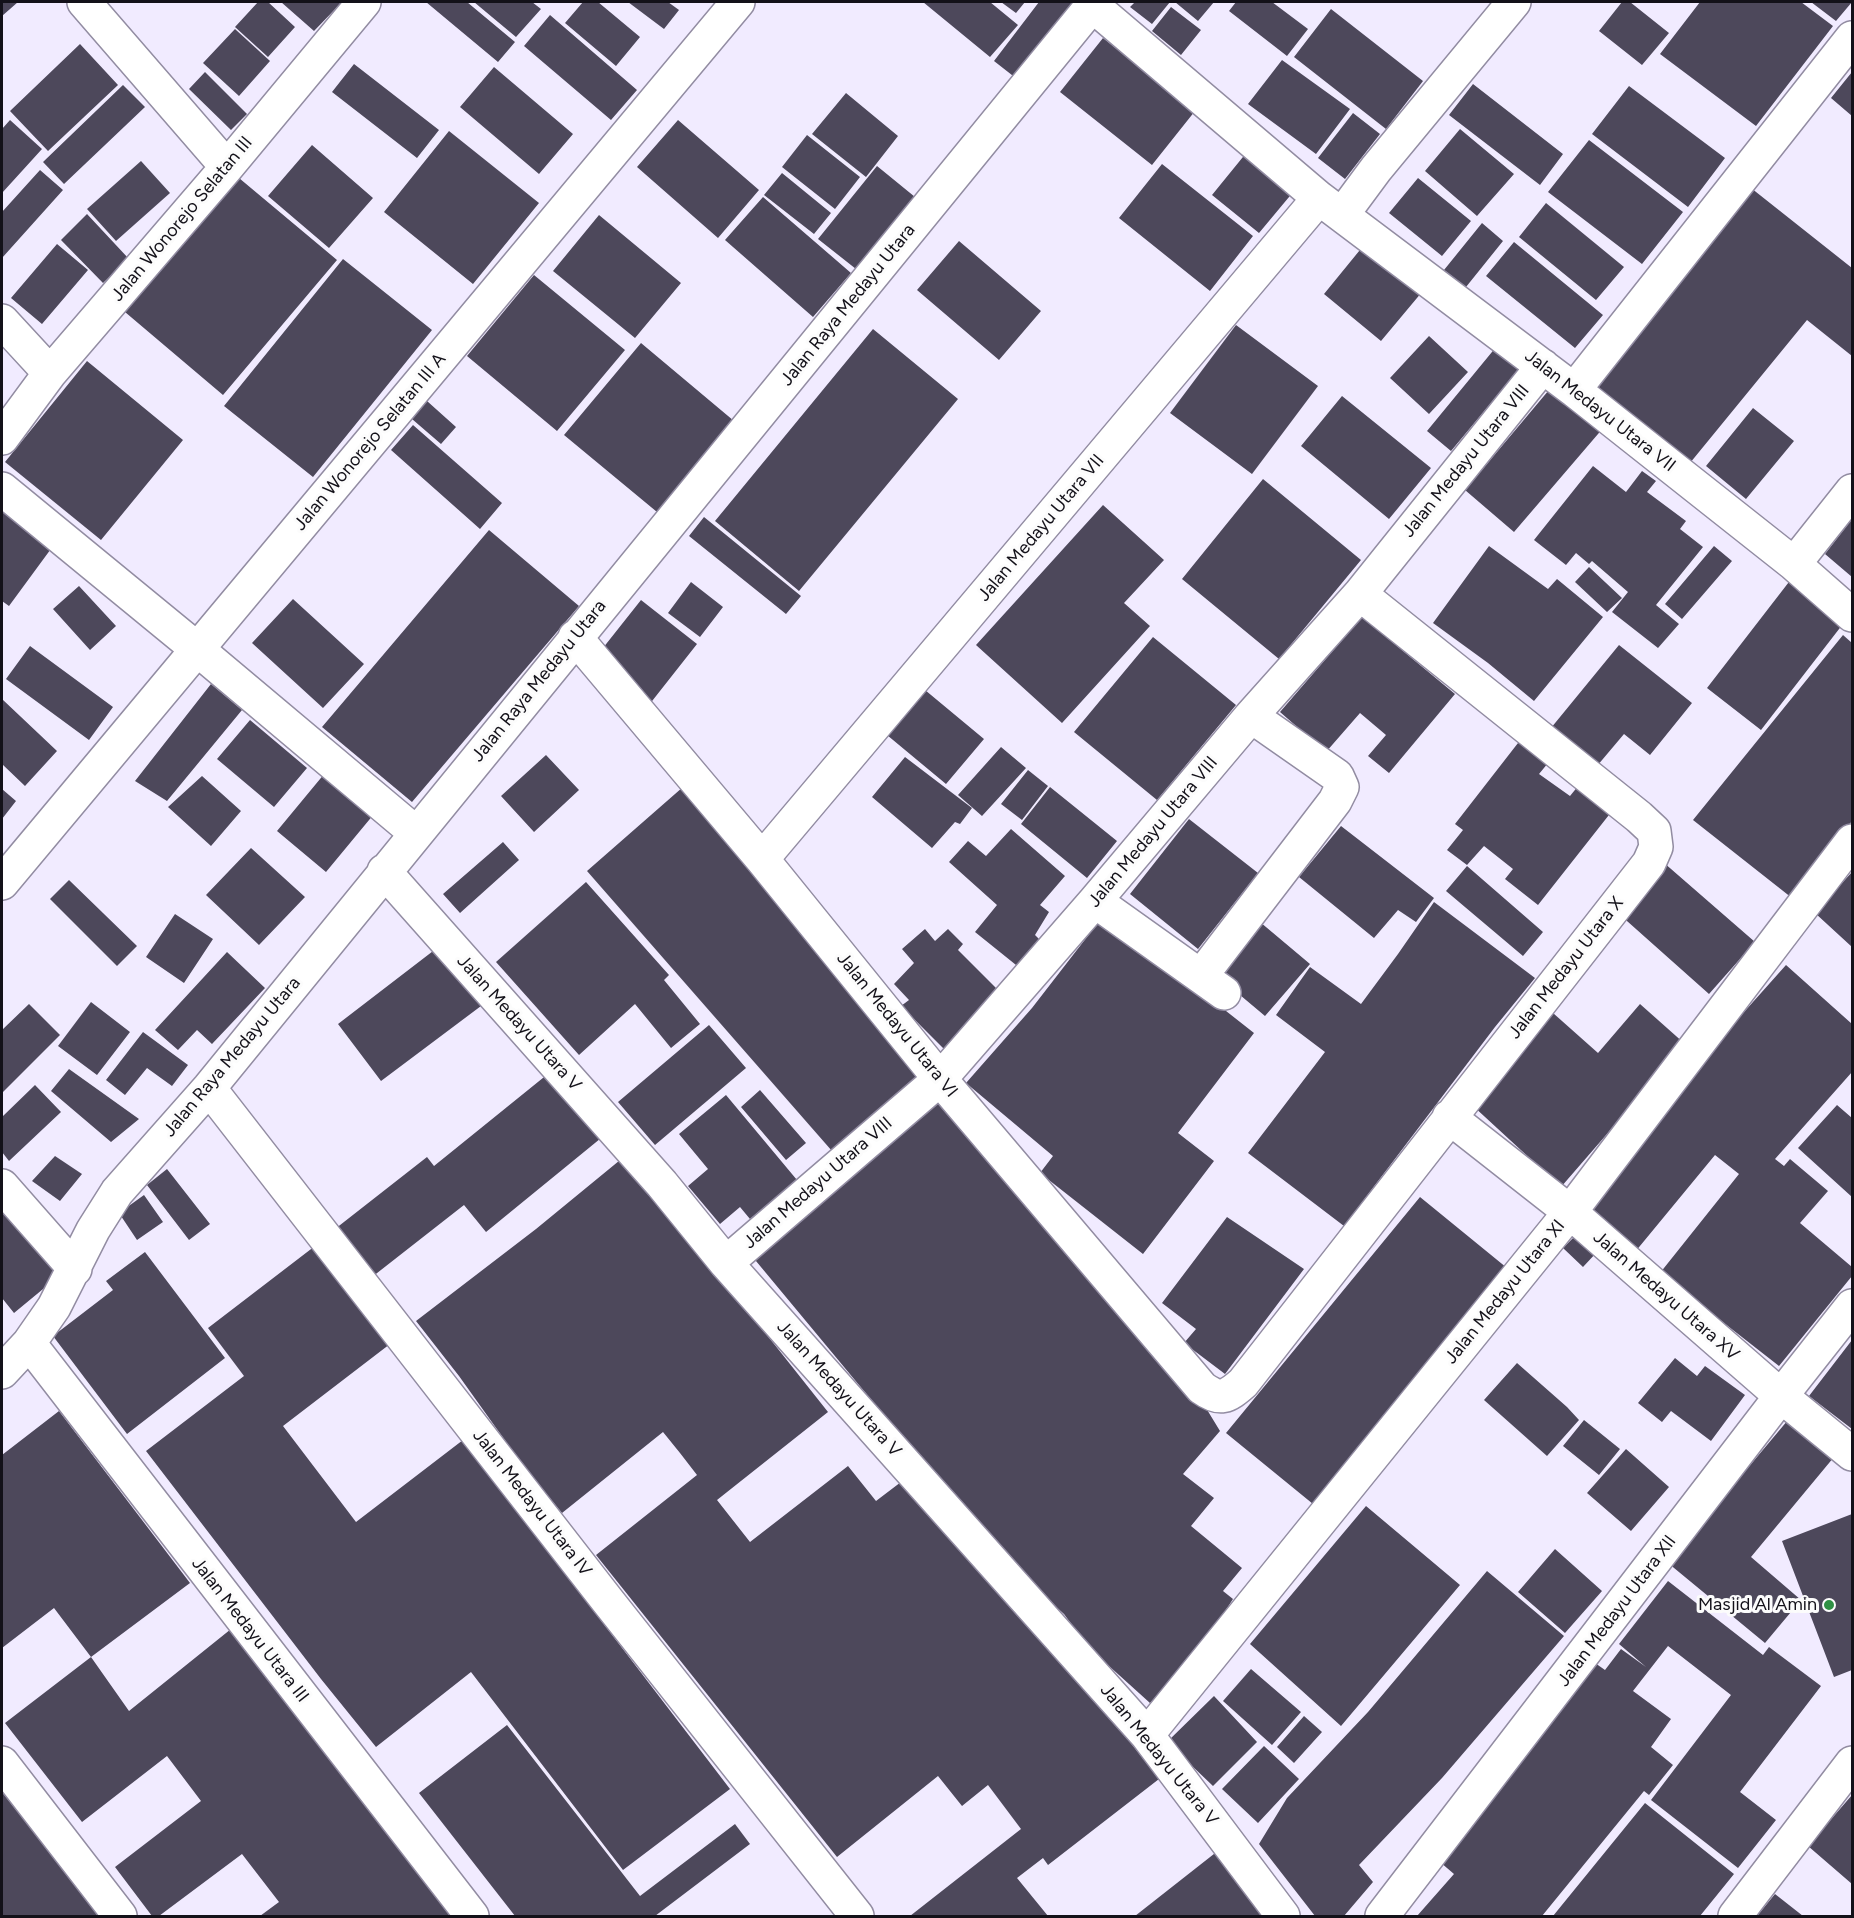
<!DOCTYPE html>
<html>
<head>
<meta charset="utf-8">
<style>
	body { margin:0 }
	#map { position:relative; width:1854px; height:1918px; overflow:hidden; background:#f1ebff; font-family:Figtree,sans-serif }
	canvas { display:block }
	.frame { position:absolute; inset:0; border:3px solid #131119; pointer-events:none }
</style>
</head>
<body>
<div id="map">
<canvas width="1854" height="1918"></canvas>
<div class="frame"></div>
</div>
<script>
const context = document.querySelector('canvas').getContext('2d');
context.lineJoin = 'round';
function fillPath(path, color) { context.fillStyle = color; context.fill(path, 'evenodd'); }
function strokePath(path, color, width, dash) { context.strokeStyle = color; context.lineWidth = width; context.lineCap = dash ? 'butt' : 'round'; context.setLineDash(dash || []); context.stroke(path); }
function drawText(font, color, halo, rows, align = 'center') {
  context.font = font + ' Figtree,sans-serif'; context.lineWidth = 6; context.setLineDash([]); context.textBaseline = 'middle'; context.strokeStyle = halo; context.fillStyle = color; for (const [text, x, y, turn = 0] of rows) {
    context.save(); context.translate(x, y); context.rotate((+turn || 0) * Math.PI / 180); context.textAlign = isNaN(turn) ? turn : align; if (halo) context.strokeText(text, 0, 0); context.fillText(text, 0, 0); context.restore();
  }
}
const building = new Path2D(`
	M 2,2 L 18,2 L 2,16 Z
	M 258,2 L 268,2 L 295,27 L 268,57 L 235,27 Z
	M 281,2 L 342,2 L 314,31 Z
	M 426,2 L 467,2 L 515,42 L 498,62 Z
	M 474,2 L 532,2 L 541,9 L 516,37 Z
	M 583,2 L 598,2 L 640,37 L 616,66 L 565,23 Z
	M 628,2 L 668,2 L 679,10 L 664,29 Z
	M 923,2 L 990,2 L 1018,25 L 990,57 Z
	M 1001,2 L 1025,2 L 1016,13 Z
	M 1039,2 L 1077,2 L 1017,79 L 994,61 Z
	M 1135,2 L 1170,2 L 1152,24 L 1130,7 Z
	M 1175,2 L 1214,2 L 1198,21 Z
	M 1236,2 L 1272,2 L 1308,29 L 1287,56 L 1229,11 Z
	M 1622,2 L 1630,2 L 1669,33 L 1642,65 L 1599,31 Z
	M 1700,2 L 1801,2 L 1833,26 L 1756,126 L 1660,54 Z
	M 1811,2 L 1852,2 L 1836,21 Z
	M 1171,7 L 1201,30 L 1181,55 L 1152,31 Z
	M 1331,9 L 1423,81 L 1386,129 L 1294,57 Z
	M 550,15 L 637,90 L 611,120 L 524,46 Z
	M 235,29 L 270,61 L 239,96 L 203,63 Z
	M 1103,38 L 1195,111 L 1152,165 L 1060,92 Z
	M 80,44 L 118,85 L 48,151 L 10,111 Z
	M 1282,60 L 1350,109 L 1316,154 L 1248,104 Z
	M 354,64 L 439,130 L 417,158 L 332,92 Z
	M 494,67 L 573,134 L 539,174 L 460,107 Z
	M 205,72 L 247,114 L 231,130 L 189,89 Z
	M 1852,72 L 1852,116 L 1831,98 Z
	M 1473,84 L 1563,154 L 1540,185 L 1449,115 Z
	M 123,85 L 145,107 L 64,184 L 43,162 Z
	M 1629,86 L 1725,158 L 1688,207 L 1592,134 Z
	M 846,93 L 898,136 L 866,177 L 812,134 Z
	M 1353,113 L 1380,134 L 1345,179 L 1318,158 Z
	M 10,120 L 42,149 L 2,193 L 2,129 Z
	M 678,120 L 759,190 L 718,238 L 637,167 Z
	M 1460,129 L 1514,174 L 1477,216 L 1425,171 Z
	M 449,131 L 539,203 L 473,284 L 384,212 Z
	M 807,135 L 860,177 L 835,209 L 782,167 Z
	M 1589,140 L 1683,212 L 1642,264 L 1548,192 Z
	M 312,145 L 373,198 L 329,248 L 268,196 Z
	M 1247,152 L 1294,191 L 1259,233 L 1212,195 Z
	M 141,161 L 170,193 L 116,241 L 87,209 Z
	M 1162,164 L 1253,236 L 1210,291 L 1119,218 Z
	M 877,166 L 915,197 L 856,269 L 818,239 Z
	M 40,170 L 63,190 L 2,258 L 2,212 Z
	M 782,173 L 831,213 L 814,234 L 764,195 Z
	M 239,178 L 337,260 L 223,395 L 125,312 Z
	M 1418,178 L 1471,221 L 1442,256 L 1389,213 Z
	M 1751,188 L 1852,268 L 1852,356 L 1807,320 L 1690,463 L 1592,383 Z
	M 763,197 L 851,273 L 813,317 L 725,240 Z
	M 1546,203 L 1624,267 L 1596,300 L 1519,237 Z
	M 87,214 L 129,259 L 103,283 L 61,240 Z
	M 599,215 L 681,283 L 635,338 L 553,271 Z
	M 1482,223 L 1503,241 L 1466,287 L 1444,270 Z
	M 959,241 L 1041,311 L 999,360 L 917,290 Z
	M 1514,242 L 1603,315 L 1575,348 L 1486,276 Z
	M 57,244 L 88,270 L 42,324 L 11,298 Z
	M 1364,245 L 1422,292 L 1381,341 L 1324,294 Z
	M 343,259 L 432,330 L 313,477 L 224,406 Z
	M 534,275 L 625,350 L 557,431 L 467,356 Z
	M 1236,325 L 1318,386 L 1252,474 L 1170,413 Z
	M 873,329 L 958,399 L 799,591 L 715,521 Z
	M 1429,336 L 1468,372 L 1429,414 L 1390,378 Z
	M 1501,341 L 1526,361 L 1451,451 L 1427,431 Z
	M 641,343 L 734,421 L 657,512 L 564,435 Z
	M 87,361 L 183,440 L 101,540 L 5,462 Z
	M 1554,384 L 1604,427 L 1514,532 L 1465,490 Z
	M 1342,396 L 1431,468 L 1389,519 L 1301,446 Z
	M 427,401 L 456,427 L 441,444 L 412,419 Z
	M 1753,408 L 1794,441 L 1746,499 L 1706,466 Z
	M 413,425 L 502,503 L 480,529 L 391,450 Z
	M 1593,466 L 1626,492 L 1642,471 L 1656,481 L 1647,492 L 1686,521 L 1680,529 L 1703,547 L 1656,605 L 1679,624 L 1658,648 L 1612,612 L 1628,592 L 1592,561 L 1589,564 L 1576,553 L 1566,565 L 1534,540 Z
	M 1263,479 L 1361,560 L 1279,659 L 1182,579 Z
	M 1103,505 L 1164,560 L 1124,603 L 1150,626 L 1062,723 L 976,645 Z
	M 6,506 L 56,542 L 9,606 L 2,601 L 2,513 Z
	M 704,517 L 801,596 L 786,614 L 689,536 Z
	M 1852,519 L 1852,577 L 1825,554 Z
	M 489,530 L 579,606 L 412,802 L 322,727 Z
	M 1489,546 L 1548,589 L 1557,579 L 1603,617 L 1534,701 L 1488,663 L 1433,623 Z
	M 1714,546 L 1732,561 L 1682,619 L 1665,604 Z
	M 1589,567 L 1622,598 L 1607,612 L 1575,582 Z
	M 1792,578 L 1846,620 L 1761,730 L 1707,688 Z
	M 691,582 L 723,607 L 700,637 L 668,613 Z
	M 79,586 L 116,626 L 90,650 L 53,609 Z
	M 293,599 L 364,664 L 323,708 L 252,643 Z
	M 641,600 L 697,644 L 645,710 L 599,653 Z
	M 1362,617 L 1455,694 L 1389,773 L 1368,756 L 1386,735 L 1360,713 L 1326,752 L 1280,712 Z
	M 1843,635 L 1852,643 L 1852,821 L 1792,898 L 1693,820 Z
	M 1153,637 L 1236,705 L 1157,800 L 1074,732 Z
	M 1619,645 L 1692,703 L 1650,755 L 1624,734 L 1597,766 L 1551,728 Z
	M 30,646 L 113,707 L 89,740 L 6,679 Z
	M 211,684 L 242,710 L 167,801 L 135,781 Z
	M 925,690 L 984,739 L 946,784 L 887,735 Z
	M 2,699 L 57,751 L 25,786 L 2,764 Z
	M 250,720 L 307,768 L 274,807 L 217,759 Z
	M 1525,734 L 1553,757 L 1539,774 L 1570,796 L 1583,780 L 1616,806 L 1538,905 L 1505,879 L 1513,869 L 1484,846 L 1467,865 L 1447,850 L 1463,830 L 1455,824 Z
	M 1001,747 L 1026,768 L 982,816 L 958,795 Z
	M 546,755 L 579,790 L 534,832 L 501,796 Z
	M 905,757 L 972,808 L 960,824 L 955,822 L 932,848 L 872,797 Z
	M 1028,770 L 1048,786 L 1022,820 L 1001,804 Z
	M 325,773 L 374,814 L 326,872 L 277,831 Z
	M 202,776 L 241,811 L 211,846 L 168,807 Z
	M 683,787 L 924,1072 L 832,1151 L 587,871 Z
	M 1050,787 L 1117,841 L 1087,878 L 1021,824 Z
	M 2,789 L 16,801 L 2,819 Z
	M 1189,819 L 1258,873 L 1198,949 L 1130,894 Z
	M 1341,826 L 1434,898 L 1416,922 L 1398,910 L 1374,938 L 1299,877 Z
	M 1011,829 L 1065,876 L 1040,905 L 1049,912 L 1035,935 L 1043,943 L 1021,969 L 975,932 L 997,905 L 949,862 L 968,841 L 986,856 Z
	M 503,842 L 519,860 L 460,913 L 443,894 Z
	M 251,848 L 305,897 L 259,945 L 206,895 Z
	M 1663,862 L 1755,942 L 1709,994 L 1618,913 Z
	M 1467,866 L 1543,932 L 1523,956 L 1446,891 Z
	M 1852,872 L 1852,947 L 1815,913 Z
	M 69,880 L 137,946 L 117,966 L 50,899 Z
	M 586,882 L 669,975 L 664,980 L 700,1024 L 671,1048 L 635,1004 L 579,1055 L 496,962 Z
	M 1434,902 L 1535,978 L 1495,1027 L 1344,1226 L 1248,1153 L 1325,1052 L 1276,1015 L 1310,967 L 1361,1004 L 1398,954 Z
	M 175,914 L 213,939 L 184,983 L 146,957 Z
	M 1104,915 L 1254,1033 L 1178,1133 L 1214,1161 L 1143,1254 L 1040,1173 L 1053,1156 L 966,1083 L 1032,1008 Z
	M 1260,922 L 1310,964 L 1265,1016 L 1215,974 Z
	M 925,929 L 935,941 L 948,929 L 963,944 L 958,950 L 1003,995 L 946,1051 L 901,1006 L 909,1000 L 894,984 L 914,963 L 902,949 Z
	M 437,948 L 481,1006 L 381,1081 L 338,1024 Z
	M 227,952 L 265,988 L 212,1044 L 197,1030 L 178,1050 L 155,1030 Z
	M 1786,965 L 1852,1024 L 1852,1072 L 1775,1159 L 1784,1166 L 1790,1159 L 1828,1191 L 1800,1223 L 1852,1267 L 1852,1276 L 1779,1366 L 1660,1273 L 1739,1174 L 1715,1155 L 1635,1252 L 1585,1210 L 1703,1058 Z
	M 91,1002 L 130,1032 L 97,1075 L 58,1046 Z
	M 29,1004 L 60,1035 L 2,1093 L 2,1030 Z
	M 1640,1004 L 1685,1044 L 1561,1187 L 1472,1105 L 1553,1013 L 1598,1053 Z
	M 709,1025 L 746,1068 L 655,1145 L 618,1102 Z
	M 143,1032 L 188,1065 L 172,1086 L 147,1068 L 125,1095 L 106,1080 Z
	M 69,1069 L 139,1119 L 111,1142 L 51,1091 Z
	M 554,1069 L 606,1134 L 486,1232 L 464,1205 L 372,1277 L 335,1229 L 427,1157 L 434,1166 Z
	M 35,1085 L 61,1112 L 9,1161 L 2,1152 L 2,1117 Z
	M 760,1090 L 806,1143 L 786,1160 L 741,1107 Z
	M 938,1094 L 1184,1372 L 1220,1431 L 1183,1474 L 1214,1498 L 1191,1526 L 1242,1568 L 1223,1591 L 1233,1599 L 1205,1642 L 1150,1703 L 1088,1647 L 1064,1614 L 1045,1597 L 913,1450 L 751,1255 Z
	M 726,1095 L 797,1180 L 750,1219 L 740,1207 L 720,1224 L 688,1186 L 708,1169 L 679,1134 Z
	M 1837,1105 L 1852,1118 L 1852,1197 L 1798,1148 Z
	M 55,1156 L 82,1174 L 60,1201 L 32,1181 Z
	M 625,1156 L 828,1412 L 717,1500 L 750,1542 L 848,1466 L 876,1501 L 901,1482 L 1033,1618 L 1159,1779 L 1048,1865 L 1043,1858 L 1017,1878 L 1048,1916 L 910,1916 L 1021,1829 L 988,1785 L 962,1806 L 938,1776 L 837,1857 L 596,1555 L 697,1475 L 680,1453 L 663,1432 L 562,1513 L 524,1467 L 459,1376 L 416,1321 L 536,1229 Z
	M 167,1169 L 210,1224 L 189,1240 L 147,1185 Z
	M 144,1195 L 163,1222 L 137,1240 L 119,1213 Z
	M 1420,1197 L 1507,1268 L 1313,1504 L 1226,1433 Z
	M 2,1205 L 60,1275 L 14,1313 L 2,1298 Z
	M 1227,1217 L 1304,1269 L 1225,1374 L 1184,1343 L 1196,1329 L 1162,1303 Z
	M 1578,1233 L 1597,1252 L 1583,1267 L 1563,1248 Z
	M 315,1246 L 390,1344 L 283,1426 L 356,1522 L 463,1440 L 730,1789 L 623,1870 L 471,1672 L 376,1747 L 321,1679 L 146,1451 L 244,1376 L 208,1328 Z
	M 145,1252 L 225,1358 L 127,1434 L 53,1336 L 113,1290 L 106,1281 Z
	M 1852,1340 L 1852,1429 L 1809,1396 Z
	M 1675,1358 L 1697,1376 L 1705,1366 L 1745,1395 L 1711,1441 L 1671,1411 L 1662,1422 L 1638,1403 Z
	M 1517,1363 L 1567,1407 L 1579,1420 L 1547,1456 L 1484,1400 Z
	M 59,1411 L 190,1583 L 91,1657 L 54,1608 L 2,1648 L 2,1455 Z
	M 1584,1420 L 1620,1449 L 1599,1475 L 1563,1446 Z
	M 1788,1420 L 1834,1457 L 1751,1557 L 1801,1600 L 1765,1643 L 1668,1563 Z
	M 1626,1449 L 1669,1487 L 1631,1531 L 1587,1493 Z
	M 1366,1506 L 1460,1585 L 1341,1726 L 1250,1644 Z
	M 1852,1514 L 1852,1670 L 1834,1677 L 1782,1541 Z
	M 1555,1549 L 1602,1591 L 1565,1633 L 1518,1592 Z
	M 1487,1571 L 1564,1636 L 1442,1778 L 1359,1865 L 1373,1882 L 1344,1916 L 1315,1916 L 1259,1844 L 1287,1798 L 1368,1712 Z
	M 1668,1581 L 1763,1655 L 1769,1647 L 1821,1686 L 1740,1792 L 1776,1820 L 1738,1868 L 1651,1800 L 1731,1695 L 1668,1646 L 1633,1691 L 1671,1719 L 1651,1747 L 1673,1765 L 1649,1795 L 1644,1791 L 1542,1916 L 1417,1916 L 1454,1874 L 1440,1862 L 1536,1744 L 1595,1663 L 1605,1670 L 1621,1649 L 1646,1667 L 1619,1644 Z
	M 236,1625 L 467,1916 L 260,1916 L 279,1902 L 242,1854 L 159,1916 L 152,1916 L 115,1867 L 201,1801 L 167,1756 L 82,1822 L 5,1723 L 91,1657 L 129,1711 Z
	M 1251,1669 L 1301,1712 L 1272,1745 L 1223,1701 Z
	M 1214,1696 L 1257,1742 L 1213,1786 L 1167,1742 Z
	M 1304,1716 L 1322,1732 L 1294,1763 L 1277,1747 Z
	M 507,1725 L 640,1896 L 735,1824 L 750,1844 L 655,1916 L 515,1916 L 419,1793 Z
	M 1264,1746 L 1299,1779 L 1258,1823 L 1222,1789 Z
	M 2,1792 L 66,1873 L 101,1916 L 2,1916 Z
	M 1852,1795 L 1852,1884 L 1808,1846 Z
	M 1645,1803 L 1734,1874 L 1700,1916 L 1553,1916 Z
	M 1219,1850 L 1272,1916 L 1135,1916 Z
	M 1775,1894 L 1803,1916 L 1757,1916 Z`);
const minor = new Path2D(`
	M 84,2 L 227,167
	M 1092,5 L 1319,198 L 1574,390 L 1794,564 L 1852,615
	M 1342,215 L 1376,169 L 1514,2
	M 2,321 L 50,373
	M 1574,390 L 1852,38
	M 2,438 L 50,373 L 227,167 L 364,2
	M 2,489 L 197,649 L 416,833
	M 1794,564 L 1852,491
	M 575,637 L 762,859 L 940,1079 L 1202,1388 C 1220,1401 1227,1397 1243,1383 L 1649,863 L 1656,847 L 1654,831 L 1639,817 L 1360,594
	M 762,859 L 1319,198
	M 384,871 L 662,1184 L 726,1263 L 1147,1735 L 1283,1916
	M 2,883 L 738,2
	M 1095,901 L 1224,993
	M 1201,976 L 1335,801 L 1342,787 L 1337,776 L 1251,716
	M 209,1088 L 607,1600 L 857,1916
	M 1449,1117 L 1570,1212 L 1781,1396 L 1852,1454
	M 2,1186 L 75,1269
	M 726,1263 L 940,1079 L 1095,901 L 1251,716 L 1360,594 L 1543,366
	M 29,1343 L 472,1916
	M 2,1372 L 29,1343 L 54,1307 L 93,1230 L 117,1192 L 209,1088 L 1095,2
	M 1147,1735 L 1570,1212 L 1852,841
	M 2,1763 L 120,1916
	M 1382,1916 L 1781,1396 L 1852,1306
	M 1735,1916 L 1852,1763`);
const markers = [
	[1829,1605,6,"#2f9044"]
];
const streetNames = [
	["Jalan Wonorejo Selatan III",182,219,-50],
	["Jalan Raya Medayu Utara",848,305,-51],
	["Jalan Medayu Utara VII",1600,411,38],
	["Jalan Wonorejo Selatan III A",370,442,-50],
	["Jalan Medayu Utara VIII",1466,461,-51],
	["Jalan Medayu Utara VII",1041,528,-50],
	["Jalan Raya Medayu Utara",539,681,-51],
	["Jalan Medayu Utara VIII",1153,832,-50],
	["Jalan Medayu Utara X",1566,968,-52],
	["Jalan Medayu Utara V",519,1023,48],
	["Jalan Medayu Utara VI",897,1025,51],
	["Jalan Raya Medayu Utara",232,1057,-50],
	["Jalan Medayu Utara VIII",818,1183,-41],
	["Jalan Medayu Utara XI",1505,1292,-51],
	["Jalan Medayu Utara XV",1666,1296,41],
	["Jalan Medayu Utara V",839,1389,48],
	["Jalan Medayu Utara IV",532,1503,52],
	["Jalan Medayu Utara XII",1617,1611,-53],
	["Jalan Medayu Utara III",250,1630,52],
	["Jalan Medayu Utara V",1159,1755,51]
];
const poiNames = [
	["Masjid Al Amin",1817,1605]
];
fillPath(building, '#4d485b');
strokePath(minor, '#928ca2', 36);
strokePath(minor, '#fff', 33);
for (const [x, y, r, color] of markers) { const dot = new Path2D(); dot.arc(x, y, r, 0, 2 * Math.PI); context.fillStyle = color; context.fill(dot); strokePath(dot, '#fcfcfc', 2); }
drawText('18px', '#131119', '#fcfcfc', streetNames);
drawText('18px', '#131119', '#fcfcfc', poiNames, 'right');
</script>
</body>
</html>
